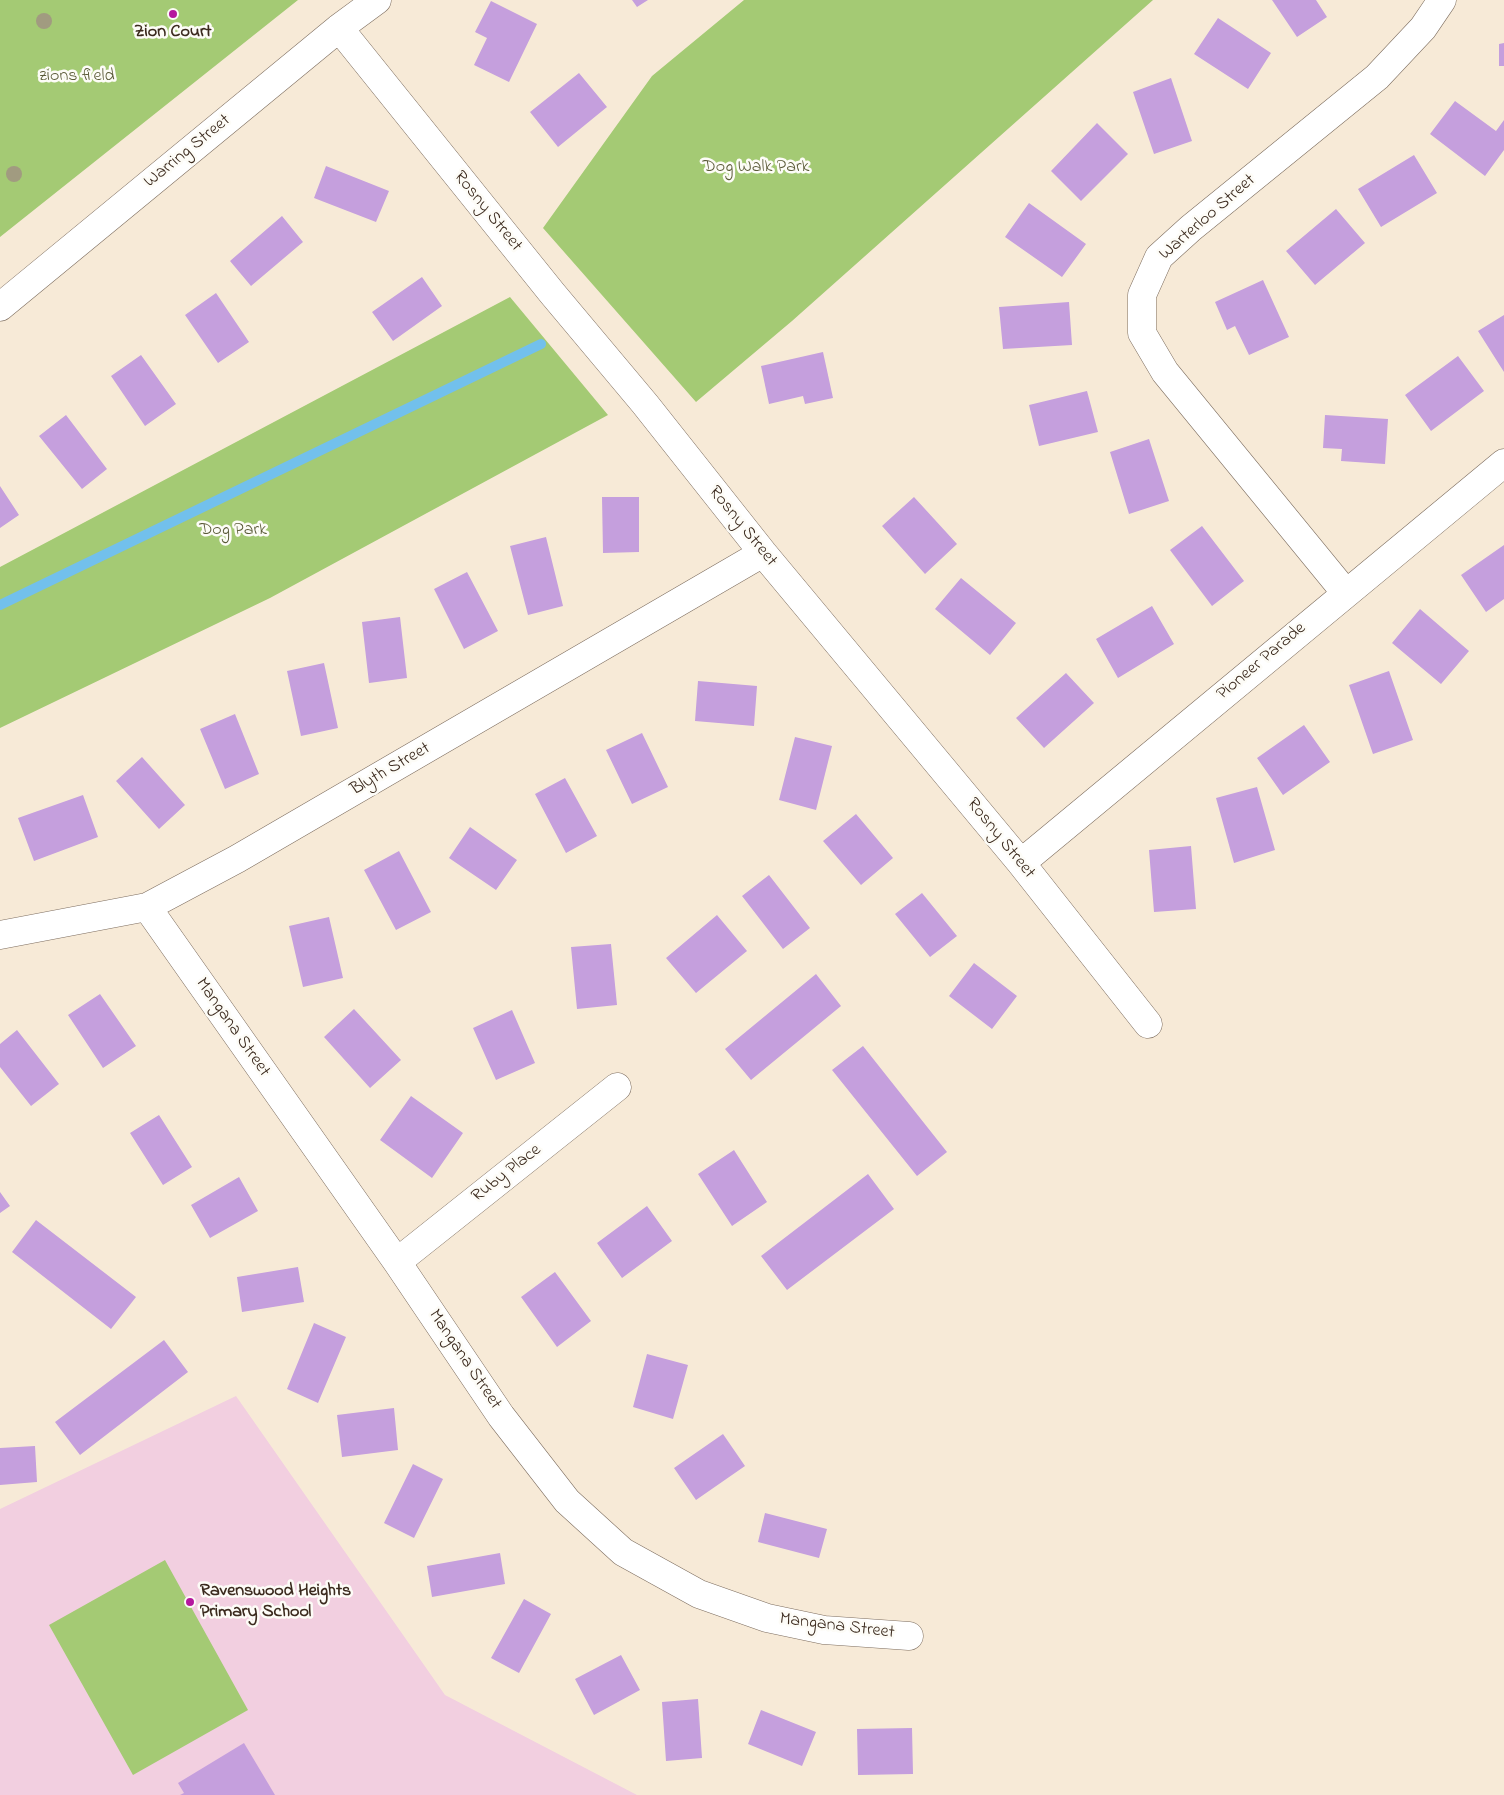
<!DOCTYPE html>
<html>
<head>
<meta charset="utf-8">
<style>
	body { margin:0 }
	canvas { display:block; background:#f7ead7 }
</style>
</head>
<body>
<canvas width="1504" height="1795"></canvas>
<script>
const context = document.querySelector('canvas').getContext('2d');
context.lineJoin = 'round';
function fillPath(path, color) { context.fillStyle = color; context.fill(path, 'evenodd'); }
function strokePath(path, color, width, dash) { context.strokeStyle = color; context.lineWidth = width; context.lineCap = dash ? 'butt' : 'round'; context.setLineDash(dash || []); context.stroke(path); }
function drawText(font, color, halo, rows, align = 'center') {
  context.font = font + ' "Indie Flower",sans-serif'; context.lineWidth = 5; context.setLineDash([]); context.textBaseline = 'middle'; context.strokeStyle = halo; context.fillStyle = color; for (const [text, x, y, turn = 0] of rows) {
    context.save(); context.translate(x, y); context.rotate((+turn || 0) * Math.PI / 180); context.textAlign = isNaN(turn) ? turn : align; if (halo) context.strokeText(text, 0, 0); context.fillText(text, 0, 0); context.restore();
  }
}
const built = new Path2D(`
	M 236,1396 L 445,1695 L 637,1795 L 0,1795 L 0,1509 Z`);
const green = new Path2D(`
	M 0,0 L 298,0 L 0,237 Z
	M 744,0 L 1153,0 L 792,321 L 696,402 L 543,228 L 652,76 Z
	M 510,297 L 608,415 L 270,598 L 0,728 L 0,567 Z
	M 165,1560 L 248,1710 L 133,1775 L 49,1625 Z`);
const stream = new Path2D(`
	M 0,605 L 541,344`);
const building = new Path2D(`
	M 632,0 L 648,0 L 637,7 Z
	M 1272,0 L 1316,0 L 1327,17 L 1297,37 Z
	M 491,1 L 537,24 L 509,82 L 474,65 L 487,38 L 475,32 Z
	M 1218,18 L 1271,53 L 1248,89 L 1194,54 Z
	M 1504,43 L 1504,66 L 1499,66 L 1499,44 Z
	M 579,73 L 607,107 L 558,147 L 530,112 Z
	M 1171,78 L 1192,141 L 1154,154 L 1133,92 Z
	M 1455,101 L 1496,131 L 1504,120 L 1504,150 L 1485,176 L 1430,134 Z
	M 1097,123 L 1128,154 L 1081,201 L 1051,171 Z
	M 1414,155 L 1437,193 L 1381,227 L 1358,189 Z
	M 326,166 L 389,191 L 376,222 L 314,198 Z
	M 1029,203 L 1086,244 L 1062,277 L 1005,237 Z
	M 1336,209 L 1365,243 L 1315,285 L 1286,251 Z
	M 282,216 L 303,242 L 251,286 L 230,261 Z
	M 422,277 L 442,306 L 393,341 L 372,312 Z
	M 1263,280 L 1289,337 L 1249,355 L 1235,326 L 1227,330 L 1215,302 Z
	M 216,293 L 249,342 L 218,363 L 185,315 Z
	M 1069,302 L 1072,345 L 1003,349 L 999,307 Z
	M 1504,315 L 1504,372 L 1478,331 Z
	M 823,352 L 833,398 L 805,404 L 803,396 L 769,404 L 761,366 Z
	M 141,355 L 176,404 L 145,426 L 111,376 Z
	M 1458,356 L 1484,391 L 1431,431 L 1405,395 Z
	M 1087,391 L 1098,432 L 1039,446 L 1029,405 Z
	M 66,415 L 107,469 L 82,489 L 39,436 Z
	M 1325,415 L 1388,419 L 1385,464 L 1341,461 L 1342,449 L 1323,448 Z
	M 1149,439 L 1169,501 L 1129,514 L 1110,452 Z
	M 0,486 L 19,515 L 0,528 Z
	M 602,497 L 639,497 L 639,552 L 603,553 Z
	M 914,497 L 957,544 L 925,574 L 882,526 Z
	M 1202,526 L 1244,581 L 1212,606 L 1170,550 Z
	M 546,537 L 563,606 L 528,615 L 510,546 Z
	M 1504,545 L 1504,599 L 1486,612 L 1461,575 Z
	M 467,572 L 498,631 L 464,649 L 434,589 Z
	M 961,578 L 1016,623 L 990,655 L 935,609 Z
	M 1152,606 L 1174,644 L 1118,678 L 1096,639 Z
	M 1420,609 L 1469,651 L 1441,684 L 1392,643 Z
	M 400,617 L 407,678 L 369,683 L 362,622 Z
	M 324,663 L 338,728 L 301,736 L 287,671 Z
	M 1389,671 L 1413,740 L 1373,754 L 1349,685 Z
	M 1066,673 L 1094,703 L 1044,748 L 1016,718 Z
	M 698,681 L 757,686 L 754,726 L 695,721 Z
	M 235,714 L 259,774 L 225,789 L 200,729 Z
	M 1304,725 L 1330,762 L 1283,795 L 1257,758 Z
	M 642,733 L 668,787 L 632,804 L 606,750 Z
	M 795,737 L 832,746 L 816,810 L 779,800 Z
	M 142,757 L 185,805 L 159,829 L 116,781 Z
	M 565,778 L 597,836 L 566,853 L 535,794 Z
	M 1257,787 L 1275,850 L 1234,863 L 1216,798 Z
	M 83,795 L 98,837 L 34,861 L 18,818 Z
	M 856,814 L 893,858 L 861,885 L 823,841 Z
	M 470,827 L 517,860 L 496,890 L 449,858 Z
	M 1191,846 L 1196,909 L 1154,912 L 1149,850 Z
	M 399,851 L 431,912 L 396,930 L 364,870 Z
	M 769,875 L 810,928 L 783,949 L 742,896 Z
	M 922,893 L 957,936 L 930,957 L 895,914 Z
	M 717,915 L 747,951 L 696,993 L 666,958 Z
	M 329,917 L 343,978 L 303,987 L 289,926 Z
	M 611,944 L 617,1005 L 577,1009 L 571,947 Z
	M 974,963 L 1017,996 L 992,1029 L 949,996 Z
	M 816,974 L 841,1006 L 751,1080 L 725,1049 Z
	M 100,994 L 136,1046 L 103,1068 L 68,1015 Z
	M 354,1009 L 401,1060 L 370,1088 L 324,1037 Z
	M 512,1010 L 535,1063 L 496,1080 L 473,1028 Z
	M 17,1030 L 59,1084 L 31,1106 L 0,1067 L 0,1044 Z
	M 863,1046 L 947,1152 L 917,1176 L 832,1070 Z
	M 411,1096 L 463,1133 L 432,1178 L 380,1140 Z
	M 159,1115 L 192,1167 L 163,1185 L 130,1133 Z
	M 734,1150 L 767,1202 L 732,1226 L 698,1174 Z
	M 868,1174 L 894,1209 L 787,1290 L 761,1256 Z
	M 239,1177 L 258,1211 L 210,1238 L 191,1205 Z
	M 0,1192 L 10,1206 L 0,1213 Z
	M 647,1206 L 672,1241 L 622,1278 L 597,1243 Z
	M 36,1220 L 136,1297 L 111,1329 L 12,1252 Z
	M 298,1267 L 304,1302 L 242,1312 L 237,1277 Z
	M 555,1272 L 591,1321 L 557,1347 L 521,1297 Z
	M 314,1323 L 346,1337 L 318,1403 L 287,1389 Z
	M 164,1340 L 188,1372 L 80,1455 L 55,1422 Z
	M 647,1354 L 688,1365 L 673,1419 L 633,1407 Z
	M 394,1408 L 398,1450 L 342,1457 L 337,1415 Z
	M 723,1434 L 745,1466 L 696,1500 L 674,1468 Z
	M 35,1446 L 37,1482 L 0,1485 L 0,1448 Z
	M 413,1464 L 443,1479 L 414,1538 L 384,1523 Z
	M 765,1513 L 827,1529 L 819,1558 L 758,1542 Z
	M 500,1553 L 505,1584 L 432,1597 L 427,1566 Z
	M 524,1599 L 551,1614 L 519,1673 L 491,1658 Z
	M 621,1655 L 640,1690 L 594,1715 L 575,1679 Z
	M 698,1699 L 702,1758 L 666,1761 L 662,1702 Z
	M 761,1710 L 816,1732 L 802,1766 L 748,1744 Z
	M 912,1728 L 913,1774 L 858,1775 L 857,1729 Z
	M 244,1743 L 275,1795 L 180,1795 L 184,1793 L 178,1783 Z`);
const minor = new Path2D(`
	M 339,28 L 552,293 L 645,404 L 763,553 L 1021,863 L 1148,1024
	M 0,307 L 339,28 L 377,0
	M 1345,592 L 1165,372 L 1142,333 L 1142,295 L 1159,257 L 1191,228 L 1377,77 L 1423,28 L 1442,0
	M 1021,863 L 1504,463
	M 147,907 L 397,1262 L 501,1416 L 567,1501 L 623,1552 L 699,1594 L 767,1618 L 824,1630 L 909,1636
	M 0,935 L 147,907 L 237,859 L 763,553
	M 397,1262 L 617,1087`);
const trees = [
	[44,21],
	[14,174]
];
const markers = [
	[173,14,5,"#b5179e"],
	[190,1602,5,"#b5179e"]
];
const poiNames = [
	["Zion Court",173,33],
	["Ravenswood Heights",200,1592,"left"],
	["Primary School",200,1613,"left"]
];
const parkNames = [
	["zions field",77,77],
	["Dog Walk Park",756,168],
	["Dog Park",233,531]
];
const streetNames = [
	["Warring Street",188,152,-39],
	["Rosny Street",487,212,51],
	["Warterloo Street",1208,218,-41],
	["Rosny Street",742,527,51],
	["Pioneer Parade",1262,662,-40],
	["Blyth Street",391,770,-30],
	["Rosny Street",1000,839,51],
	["Mangana Street",232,1028,55],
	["Ruby Place",507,1174,-38],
	["Mangana Street",464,1360,56],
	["Mangana Street",837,1627,7]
];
fillPath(built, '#f2cfe0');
fillPath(green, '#a4ca74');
strokePath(stream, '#72c0ec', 10);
fillPath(building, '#c59fdd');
strokePath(minor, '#7d6d5f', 29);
strokePath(minor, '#fff', 28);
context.fillStyle = '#a19b80';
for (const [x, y] of trees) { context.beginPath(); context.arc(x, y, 8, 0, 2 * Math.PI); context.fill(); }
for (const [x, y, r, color] of markers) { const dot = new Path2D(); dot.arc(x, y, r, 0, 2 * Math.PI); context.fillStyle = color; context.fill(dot); strokePath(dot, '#fdfcf7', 2); }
drawText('bold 18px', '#3b2a1e', '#fdfcf7', poiNames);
drawText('18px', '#5a5a38', '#fdfcf7', parkNames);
drawText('18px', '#3b2a1e', '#fdfcf7', streetNames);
</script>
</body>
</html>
